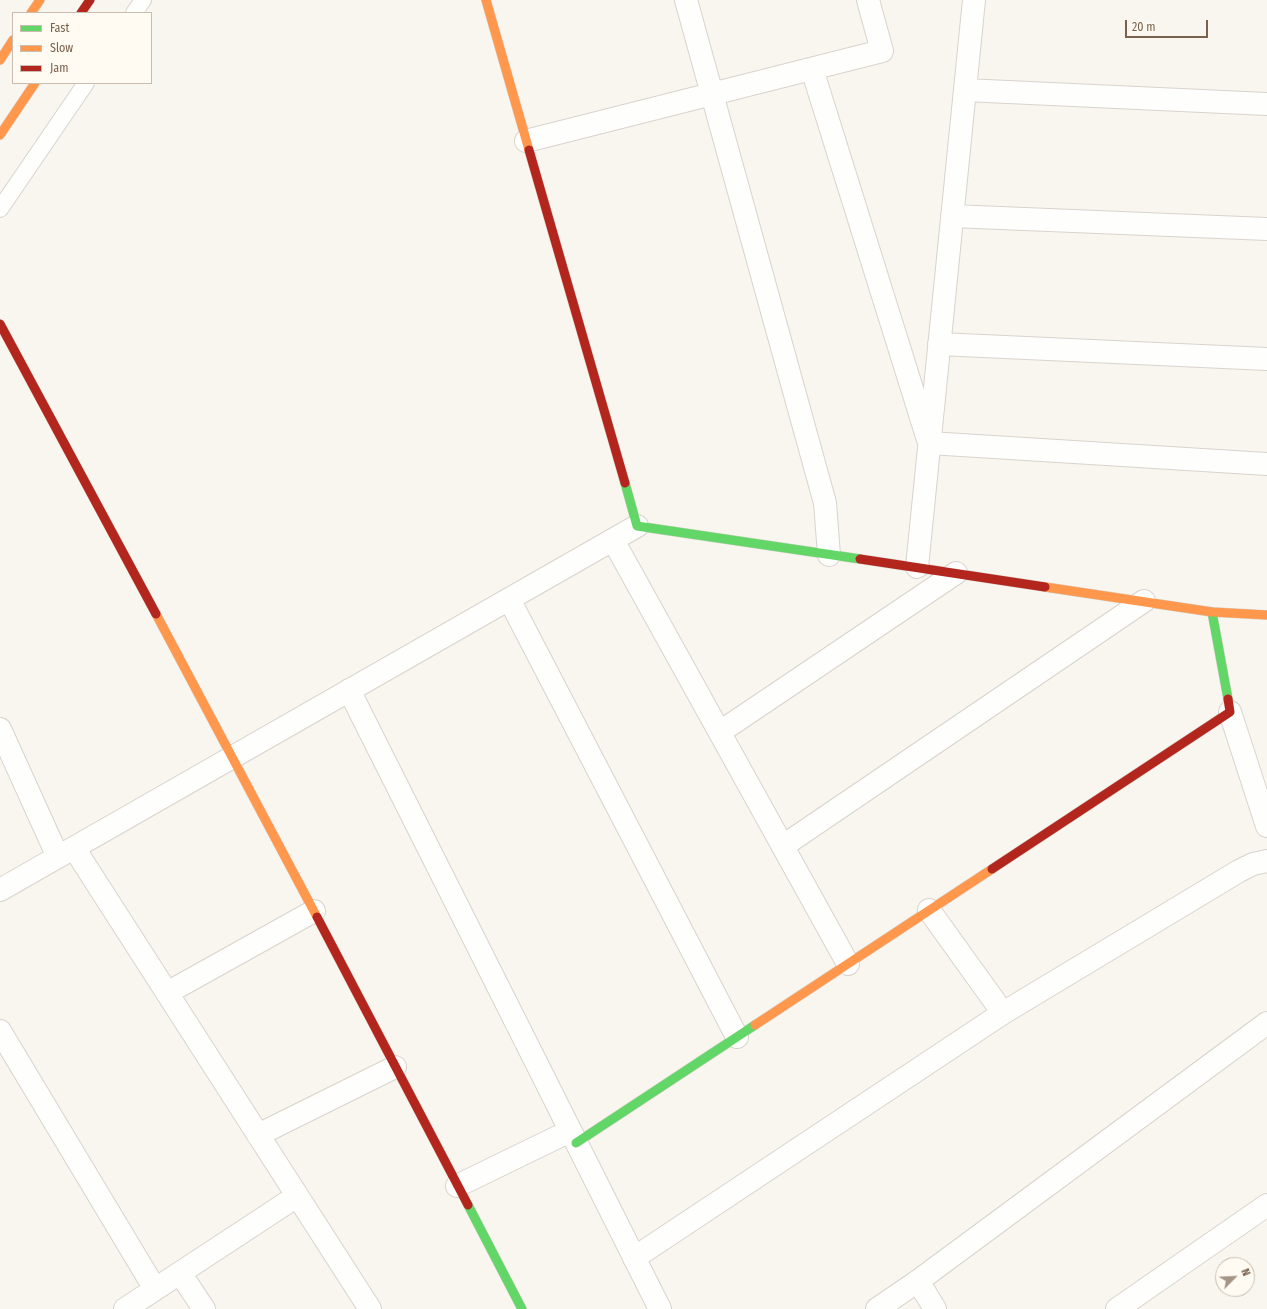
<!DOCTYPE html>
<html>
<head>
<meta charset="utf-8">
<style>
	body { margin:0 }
	#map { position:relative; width:1267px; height:1309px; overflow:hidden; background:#f9f6ef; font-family:"Fira Sans Condensed",sans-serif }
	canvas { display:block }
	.legend { position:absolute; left:12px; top:12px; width:140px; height:72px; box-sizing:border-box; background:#fffbf2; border:1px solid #cabdb0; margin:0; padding:5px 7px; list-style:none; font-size:12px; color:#7a614c }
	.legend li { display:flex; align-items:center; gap:8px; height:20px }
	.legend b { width:20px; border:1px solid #cabdb0 }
	.north { position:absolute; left:1215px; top:1257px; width:40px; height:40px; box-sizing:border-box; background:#fffbf2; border:1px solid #cabdb0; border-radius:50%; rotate:66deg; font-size:11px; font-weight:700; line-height:16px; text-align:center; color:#7a614c }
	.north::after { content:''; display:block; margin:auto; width:14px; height:18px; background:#a69585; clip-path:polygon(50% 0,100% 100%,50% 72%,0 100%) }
	.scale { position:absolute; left:1125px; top:20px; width:83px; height:18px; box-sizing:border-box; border:2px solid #7a614c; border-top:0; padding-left:5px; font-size:12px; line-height:14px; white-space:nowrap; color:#7a614c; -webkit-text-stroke:3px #fffbf2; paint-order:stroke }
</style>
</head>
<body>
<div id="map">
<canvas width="1267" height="1309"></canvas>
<ul class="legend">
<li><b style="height:5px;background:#63d668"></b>Fast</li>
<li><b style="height:5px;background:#ff974d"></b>Slow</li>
<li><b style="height:5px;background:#b3261e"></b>Jam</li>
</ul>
<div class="north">N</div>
<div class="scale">20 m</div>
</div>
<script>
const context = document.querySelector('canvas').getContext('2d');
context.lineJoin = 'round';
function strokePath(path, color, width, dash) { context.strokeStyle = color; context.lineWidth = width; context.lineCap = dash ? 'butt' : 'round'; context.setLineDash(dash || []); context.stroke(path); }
const lane = new Path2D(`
	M 134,13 L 143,0
	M 0,209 L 86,83`);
const street = new Path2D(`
	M 686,0 L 825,503 L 829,555
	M 812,69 L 929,443 L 1267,464
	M 965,90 L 1267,104
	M 526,141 L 882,51 L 868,0
	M 952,216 L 1267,229
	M 939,344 L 1267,359
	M 613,540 L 848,964
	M 917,567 L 974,0
	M 509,599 L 737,1037
	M 349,690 L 660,1309
	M 1230,712 L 1267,826
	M 0,729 L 58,857
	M 720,732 L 956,573
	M 783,846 L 1144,601
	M 74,848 L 370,1309
	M 0,890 L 637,526
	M 929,910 L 1003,1013
	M 167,993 L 314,911
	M 0,1031 L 155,1289
	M 258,1135 L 395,1067
	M 457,1186 L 570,1131
	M 634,1258 L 1003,1013 L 1239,871 L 1253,864 L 1267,861
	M 180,1273 L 204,1309
	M 918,1281 L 935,1309
	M 125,1309 L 297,1196
	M 877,1309 L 918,1281 L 1267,1023
	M 1117,1309 L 1267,1205`);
const fast = new Path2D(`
	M 625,483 L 637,526 L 860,559
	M 1212,612 L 1228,699
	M 576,1143 L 755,1025
	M 468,1205 L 522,1309`);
const slow = new Path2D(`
	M 486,0 L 529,150
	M 31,13 L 40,0
	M 0,60 L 13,40
	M 0,135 L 35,83
	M 1045,587 L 1212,612 L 1267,615
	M 156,614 L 317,917
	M 755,1025 L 992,869`);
const jam = new Path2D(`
	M 81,13 L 90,0
	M 529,150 L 625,483
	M 0,324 L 156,614
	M 860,559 L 1045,587
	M 992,869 L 1230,712 L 1228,699
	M 317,917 L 468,1205`);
strokePath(lane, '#d9d3cd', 18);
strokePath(street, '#d9d3cd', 24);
strokePath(fast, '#d8d2ca', 10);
strokePath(slow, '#d8d2ca', 10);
strokePath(jam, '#d8d2ca', 10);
strokePath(lane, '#fefefd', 16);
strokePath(street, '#fefefd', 22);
strokePath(fast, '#63d668', 9);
strokePath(slow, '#ff974d', 9);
strokePath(jam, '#b3261e', 9);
</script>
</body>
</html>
